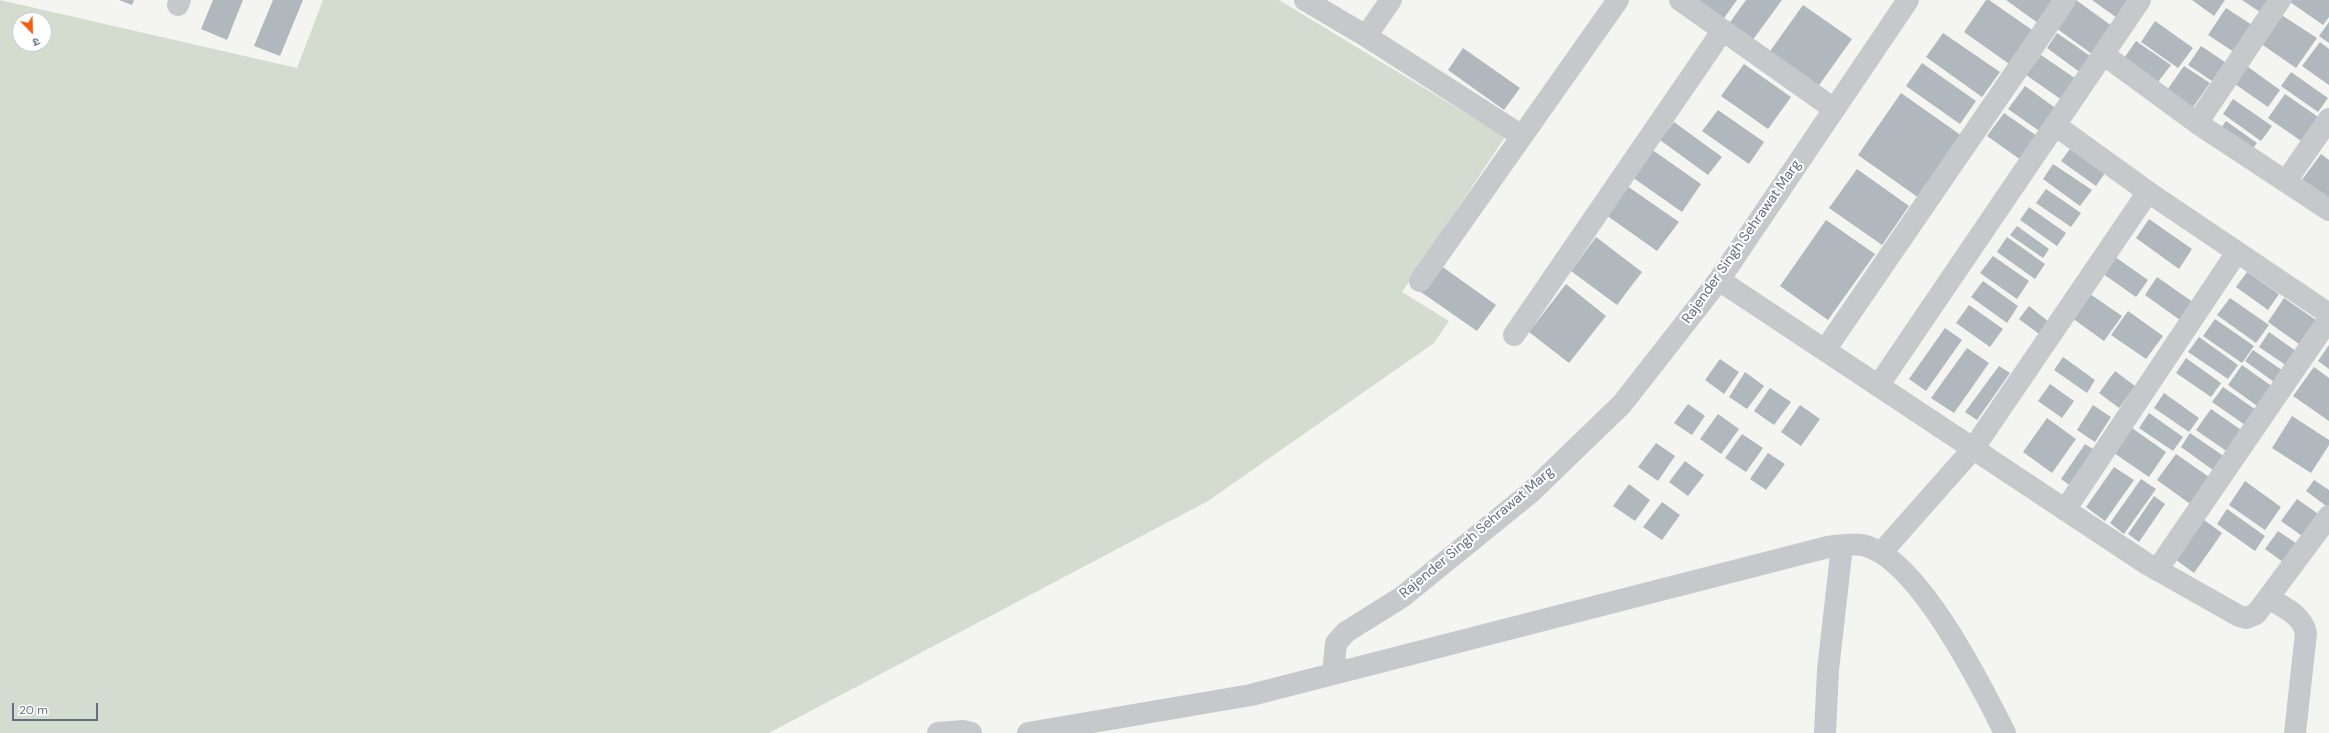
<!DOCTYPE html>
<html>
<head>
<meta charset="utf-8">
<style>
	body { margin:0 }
	#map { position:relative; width:2329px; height:733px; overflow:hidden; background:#f4f5f0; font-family:"DM Sans","Noto Sans Devanagari",sans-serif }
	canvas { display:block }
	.north { position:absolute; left:12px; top:12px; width:40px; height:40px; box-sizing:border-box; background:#fff; border:1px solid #c0c6ce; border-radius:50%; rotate:157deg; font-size:11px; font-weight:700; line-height:16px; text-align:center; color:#617084 }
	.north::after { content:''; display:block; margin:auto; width:14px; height:18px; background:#f25d13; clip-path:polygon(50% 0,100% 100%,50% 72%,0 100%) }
	.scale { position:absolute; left:12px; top:703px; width:86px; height:18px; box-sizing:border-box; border:2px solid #617084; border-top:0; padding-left:5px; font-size:12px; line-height:14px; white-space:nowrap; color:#617084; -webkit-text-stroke:3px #fff; paint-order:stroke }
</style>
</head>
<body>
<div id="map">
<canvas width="2329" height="733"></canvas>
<div class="north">उ</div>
<div class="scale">20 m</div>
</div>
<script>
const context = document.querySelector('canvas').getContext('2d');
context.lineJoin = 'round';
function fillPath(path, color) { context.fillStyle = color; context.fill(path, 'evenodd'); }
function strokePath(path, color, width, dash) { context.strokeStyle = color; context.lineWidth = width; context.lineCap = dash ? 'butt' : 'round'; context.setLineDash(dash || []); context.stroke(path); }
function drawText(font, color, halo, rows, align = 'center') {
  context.font = font + ' "DM Sans",sans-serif'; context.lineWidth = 4; context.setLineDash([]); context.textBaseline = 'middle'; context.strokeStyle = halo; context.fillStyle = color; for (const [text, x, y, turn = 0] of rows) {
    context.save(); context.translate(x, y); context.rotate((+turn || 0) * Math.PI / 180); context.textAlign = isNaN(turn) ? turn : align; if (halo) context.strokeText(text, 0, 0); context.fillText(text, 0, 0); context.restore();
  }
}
const green = new Path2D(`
	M 0,0 L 297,68 L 323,0 L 1279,0 L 1505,137 L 1402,292 L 1449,321 L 1434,343 L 1208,501 L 769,733 L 0,733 ZM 20,20 L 44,20 L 44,44 L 20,44 Z`);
const building = new Path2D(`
	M 119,0 L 134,0 L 132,5 Z
	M 213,0 L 243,0 L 227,40 L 201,29 Z
	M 273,0 L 303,0 L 280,56 L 254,46 Z
	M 1698,0 L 1737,0 L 1724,18 Z
	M 1746,0 L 1782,0 L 1752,41 L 1728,25 Z
	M 1986,0 L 1989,0 L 2035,32 L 2012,66 L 1964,32 Z
	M 2006,0 L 2052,0 L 2038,23 Z
	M 2076,0 L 2112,26 L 2092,54 L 2056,28 Z
	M 2092,0 L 2135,0 L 2120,20 Z
	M 2192,0 L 2225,0 L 2214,16 Z
	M 2242,0 L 2273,0 L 2263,14 Z
	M 2292,0 L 2329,0 L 2329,17 L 2323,25 L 2290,2 Z
	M 1803,5 L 1852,39 L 1817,88 L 1768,54 Z
	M 2226,8 L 2252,25 L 2234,52 L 2208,35 Z
	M 2280,14 L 2317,38 L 2296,68 L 2260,43 Z
	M 2155,21 L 2193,48 L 2178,68 L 2141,42 Z
	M 2329,22 L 2329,43 L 2319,36 Z
	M 1943,33 L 2000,72 L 1982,97 L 1926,57 Z
	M 2057,33 L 2096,60 L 2085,76 L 2047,48 Z
	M 2136,41 L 2171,65 L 2158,82 L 2124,58 Z
	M 2320,42 L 2329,49 L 2329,85 L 2302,66 Z
	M 2201,46 L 2225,62 L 2212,81 L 2188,65 Z
	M 1463,48 L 1520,88 L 1504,110 L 1448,70 Z
	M 2041,55 L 2079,81 L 2065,102 L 2026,75 Z
	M 1922,63 L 1976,101 L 1960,124 L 1906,86 Z
	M 1744,64 L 1791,97 L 1768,129 L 1721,96 Z
	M 2244,64 L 2280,90 L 2268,107 L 2232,82 Z
	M 2184,66 L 2210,83 L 2191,110 L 2165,93 Z
	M 2291,72 L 2328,98 L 2318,112 L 2281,86 Z
	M 2025,86 L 2061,112 L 2045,135 L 2008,109 Z
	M 1901,93 L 1962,136 L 1919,198 L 1858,155 Z
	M 2285,94 L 2321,119 L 2304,143 L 2268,118 Z
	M 2233,99 L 2272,126 L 2261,141 L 2223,114 Z
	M 1718,110 L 1764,142 L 1749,164 L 1702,131 Z
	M 2004,113 L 2037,136 L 2021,160 L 1987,136 Z
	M 2226,121 L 2257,143 L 2249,153 L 2218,132 Z
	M 1674,122 L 1722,157 L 1708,175 L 1660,140 Z
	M 1651,149 L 1701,184 L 1682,212 L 1632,177 Z
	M 2070,149 L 2105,173 L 2096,186 L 2061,161 Z
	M 2321,154 L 2329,160 L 2329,201 L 2301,181 Z
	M 2053,164 L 2092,190 L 2080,206 L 2043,179 Z
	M 1857,169 L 1909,206 L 1882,245 L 1829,208 Z
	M 1627,186 L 1679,222 L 1657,251 L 1606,215 Z
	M 2046,189 L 2081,213 L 2071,227 L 2036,203 Z
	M 2029,207 L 2066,233 L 2057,246 L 2020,220 Z
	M 2149,219 L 2192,249 L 2179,269 L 2136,238 Z
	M 1826,220 L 1875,254 L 1828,320 L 1780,286 Z
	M 2017,226 L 2049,249 L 2043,258 L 2010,235 Z
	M 1596,237 L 1642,272 L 1617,305 L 1571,271 Z
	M 2007,237 L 2045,264 L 2035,279 L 1997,252 Z
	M 2111,254 L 2148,280 L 2136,297 L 2099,271 Z
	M 1993,256 L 2029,281 L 2017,299 L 1980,273 Z
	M 1437,263 L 1496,305 L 1477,331 L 1418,290 Z
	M 2247,272 L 2279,294 L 2268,310 L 2236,287 Z
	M 2157,277 L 2200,307 L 2187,325 L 2145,295 Z
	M 1983,281 L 2018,306 L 2007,323 L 1971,297 Z
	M 1566,284 L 1606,316 L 1569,363 L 1529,332 Z
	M 2090,294 L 2122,316 L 2104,341 L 2072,318 Z
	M 2230,298 L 2269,325 L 2256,343 L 2217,315 Z
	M 2284,298 L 2316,320 L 2299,344 L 2268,322 Z
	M 1969,305 L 2003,329 L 1990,347 L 1956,323 Z
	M 2029,306 L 2049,322 L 2039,334 L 2019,319 Z
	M 2128,311 L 2163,336 L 2146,359 L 2111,335 Z
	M 2215,319 L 2254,346 L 2242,363 L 2203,336 Z
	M 1945,328 L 1962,340 L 1926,391 L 1909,379 Z
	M 2269,332 L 2303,356 L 2293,370 L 2259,347 Z
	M 2199,337 L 2238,365 L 2228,379 L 2188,352 Z
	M 2329,345 L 2329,369 L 2318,361 Z
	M 1967,348 L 1989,363 L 1954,413 L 1931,398 Z
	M 2253,350 L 2289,375 L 2281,387 L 2245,361 Z
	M 2063,357 L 2095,380 L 2087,393 L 2054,370 Z
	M 2186,358 L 2221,383 L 2211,397 L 2176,373 Z
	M 1720,359 L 1739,372 L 1724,394 L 1705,380 Z
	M 2242,365 L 2277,390 L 2263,410 L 2228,385 Z
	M 1999,366 L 2010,373 L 1977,420 L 1965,412 Z
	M 2314,367 L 2329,378 L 2329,421 L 2293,396 Z
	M 2115,371 L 2135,386 L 2119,408 L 2099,393 Z
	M 1745,372 L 1764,386 L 1747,409 L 1729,397 Z
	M 2050,384 L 2074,401 L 2062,418 L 2038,401 Z
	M 2223,387 L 2262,414 L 2251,429 L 2212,402 Z
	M 1770,388 L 1791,402 L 1774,425 L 1754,411 Z
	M 2164,393 L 2199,418 L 2189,432 L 2154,408 Z
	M 1688,404 L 1705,416 L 1692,435 L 1674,423 Z
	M 1800,405 L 1820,419 L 1801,446 L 1781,432 Z
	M 2093,405 L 2111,417 L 2095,442 L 2077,430 Z
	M 2211,409 L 2247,434 L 2232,455 L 2196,430 Z
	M 2149,413 L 2183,437 L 2173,451 L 2139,428 Z
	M 1718,414 L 1739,429 L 1721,454 L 1700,439 Z
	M 2292,416 L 2329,440 L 2329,445 L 2311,473 L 2272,448 Z
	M 2047,418 L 2076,439 L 2052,473 L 2023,452 Z
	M 2132,428 L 2166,452 L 2149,477 L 2114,453 Z
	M 2190,433 L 2228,459 L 2217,473 L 2181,447 Z
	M 1742,434 L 1763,448 L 1746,472 L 1725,458 Z
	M 1656,443 L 1675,456 L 1658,481 L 1638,467 Z
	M 2085,444 L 2096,451 L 2071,486 L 2061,479 Z
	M 1768,453 L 1785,464 L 1766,490 L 1750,479 Z
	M 2176,454 L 2212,479 L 2193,506 L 2157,480 Z
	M 1685,461 L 1704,475 L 1688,496 L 1669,482 Z
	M 2114,467 L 2134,480 L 2105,521 L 2086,507 Z
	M 2141,479 L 2156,489 L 2124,534 L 2110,523 Z
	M 2314,480 L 2329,490 L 2329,508 L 2306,491 Z
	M 2245,481 L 2281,507 L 2265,530 L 2229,505 Z
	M 1629,484 L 1650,500 L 1635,521 L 1613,506 Z
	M 2154,496 L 2165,504 L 2139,542 L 2128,534 Z
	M 2297,499 L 2324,518 L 2308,540 L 2281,521 Z
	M 1662,502 L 1680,515 L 1662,540 L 1643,527 Z
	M 2227,509 L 2265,536 L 2255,551 L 2217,524 Z
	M 2200,517 L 2222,533 L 2194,573 L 2172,557 Z
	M 2278,531 L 2303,548 L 2290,567 L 2265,549 Z`);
const minor = new Path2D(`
	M 1305,0 L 1366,36 L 1522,136
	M 1680,0 L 1834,109
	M 178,5 L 180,0
	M 1366,36 L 1391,0
	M 2103,54 L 2197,123 L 2329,210
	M 2197,123 L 2280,0
	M 2055,125 L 2148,192 L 2329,314
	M 2286,181 L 2329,119
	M 1719,280 L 2147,564 L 2239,616 L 2246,618 L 2256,614 L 2329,516
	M 1420,281 L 1618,0
	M 1514,335 L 1723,30
	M 1825,350 L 2065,0
	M 1878,386 L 2140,0
	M 2065,510 L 2237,252
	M 1881,553 L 1973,449 L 2148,192
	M 2157,570 L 2329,319
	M 2270,599 C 2285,608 2302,615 2306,633 L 2295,733
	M 1333,674 L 1336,643 L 1346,632 L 1402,597 L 1530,493 L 1622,404 L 1719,280 L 1908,0
	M 938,733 L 963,731 L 971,733
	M 1028,733 L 1251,695 L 1828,547 C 1838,546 1852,543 1862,545 C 1917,556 1981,685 2005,733
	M 1825,733 L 1828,670 L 1842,546`);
const streetNames = [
	["Rajender Singh Sehrawat Marg",1742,242,-55],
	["Rajender Singh Sehrawat Marg",1477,533,-40]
];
fillPath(green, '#d4dcd0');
fillPath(building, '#b0b7bd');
strokePath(minor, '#c6c9cc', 22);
drawText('14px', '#617084', '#fff', streetNames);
</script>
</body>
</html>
